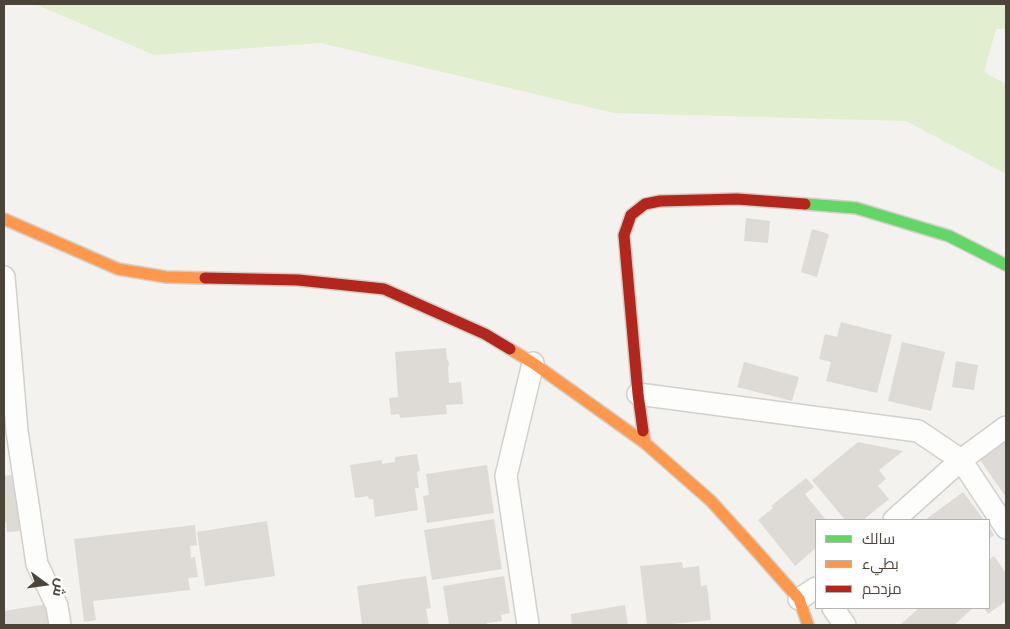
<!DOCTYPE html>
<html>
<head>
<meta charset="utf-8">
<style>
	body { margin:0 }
	#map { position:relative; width:1010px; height:629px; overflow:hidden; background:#f4f2ee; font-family:"Roboto Condensed",Cairo,sans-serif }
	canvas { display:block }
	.frame { position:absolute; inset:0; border:5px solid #4b4439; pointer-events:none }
	.legend { position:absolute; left:815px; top:519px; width:175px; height:90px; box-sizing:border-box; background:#fff; border:1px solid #b7b4b0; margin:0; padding:6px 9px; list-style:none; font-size:15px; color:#4b4439 }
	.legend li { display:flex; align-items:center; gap:10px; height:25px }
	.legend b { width:25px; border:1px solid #b7b4b0 }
	.north { position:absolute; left:20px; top:559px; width:50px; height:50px; -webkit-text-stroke:4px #fff; paint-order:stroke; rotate:104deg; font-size:14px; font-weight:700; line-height:20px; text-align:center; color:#4b4439 }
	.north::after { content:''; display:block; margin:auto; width:18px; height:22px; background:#4b4439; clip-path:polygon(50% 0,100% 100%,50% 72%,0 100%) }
</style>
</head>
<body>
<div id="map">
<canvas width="1010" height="629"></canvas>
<div class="frame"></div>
<ul class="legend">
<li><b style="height:6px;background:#63d668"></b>سالك</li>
<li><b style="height:6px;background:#ff974d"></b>بطيء</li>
<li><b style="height:6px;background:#b3261e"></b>مزدحم</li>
</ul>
<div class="north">ش</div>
</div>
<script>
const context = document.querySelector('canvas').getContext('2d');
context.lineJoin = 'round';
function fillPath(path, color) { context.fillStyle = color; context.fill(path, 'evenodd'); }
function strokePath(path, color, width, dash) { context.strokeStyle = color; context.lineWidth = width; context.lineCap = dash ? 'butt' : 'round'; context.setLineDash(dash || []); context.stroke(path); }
const green = new Path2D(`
	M 35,4 L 1006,4 L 1006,29 L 996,29 L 984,72 L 1006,84 L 1006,174 L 906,121 L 614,113 L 321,43 L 154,55 Z`);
const building = new Path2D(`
	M 746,218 L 770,221 L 768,243 L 744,241 Z
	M 812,229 L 829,234 L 817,277 L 801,272 Z
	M 841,322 L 892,335 L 877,393 L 826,381 L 831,362 L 819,359 L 825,334 L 837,337 Z
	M 902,342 L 945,352 L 931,411 L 888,401 Z
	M 446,348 L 447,359 L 449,363 L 448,368 L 449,383 L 461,382 L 463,404 L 446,405 L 447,414 L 400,418 L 399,414 L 391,415 L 389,398 L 398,397 L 395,352 Z
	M 956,361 L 978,365 L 974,390 L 952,387 Z
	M 744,362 L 799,377 L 792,401 L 737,387 Z
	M 1006,441 L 1006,497 L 980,460 Z
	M 858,442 L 903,451 L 879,470 L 886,479 L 878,486 L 889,499 L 863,520 L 845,520 L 812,480 Z
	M 417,454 L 420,471 L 417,472 L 419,488 L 415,488 L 418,510 L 375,517 L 373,499 L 369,499 L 368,496 L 355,498 L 350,465 L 382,460 L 382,464 L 395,462 L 395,457 Z
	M 487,465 L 494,513 L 427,523 L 423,496 L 429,495 L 426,474 Z
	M 20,474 L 24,531 L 7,532 L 6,522 L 4,522 L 4,476 Z
	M 806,478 L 814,487 L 805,494 L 826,520 L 816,520 L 816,548 L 795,566 L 758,520 L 773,508 L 771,506 Z
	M 963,492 L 984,520 L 925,520 Z
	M 494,519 L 502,569 L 432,580 L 424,530 Z
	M 267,521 L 275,576 L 205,586 L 197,532 Z
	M 195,525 L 197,545 L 190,546 L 191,558 L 195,557 L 198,577 L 188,578 L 190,590 L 93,601 L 96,620 L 84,622 L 74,539 Z
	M 989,527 L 994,535 L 989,539 Z
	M 994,556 L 1006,573 L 1006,601 L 988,614 L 984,608 L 989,608 L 989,560 Z
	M 682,562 L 683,568 L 699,566 L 701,586 L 707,585 L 711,620 L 661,625 L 647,625 L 640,566 Z
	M 426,576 L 431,608 L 426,609 L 429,625 L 362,625 L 357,586 Z
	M 504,576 L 510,613 L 501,615 L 502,621 L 487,623 L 487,625 L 449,625 L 443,586 Z
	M 54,603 L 58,625 L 4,625 L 4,611 Z
	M 625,605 L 628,625 L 572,625 L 571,614 Z
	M 919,608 L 973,608 L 954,625 L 900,625 Z`);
const street = new Path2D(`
	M 4,277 L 17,431 L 37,564 L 57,606 L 60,625
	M 638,394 L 918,431 L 961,460 L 1006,528
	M 894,520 L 961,460 L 1006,427
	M 799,599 L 816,588
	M 833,608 L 845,625
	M 528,625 L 506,476 L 533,363`);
const fast = new Path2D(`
	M 805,204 L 856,208 L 949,236 L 1006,265`);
const slow = new Path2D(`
	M 4,219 L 118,269 L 166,277 L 205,278
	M 510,349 L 533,363 L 645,443
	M 643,431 L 645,443 L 711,501 L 751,545 L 799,599 L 808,625`);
const jam = new Path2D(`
	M 205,278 L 298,280 L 384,289 L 485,334 L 510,349
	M 643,431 L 638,394 L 624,235 L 631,215 L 645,204 L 660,201 L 737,199 L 805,204`);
fillPath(green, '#e1eecf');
fillPath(building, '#dedbd6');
strokePath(street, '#d2d0cb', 24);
strokePath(fast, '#d3cfc5', 14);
strokePath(slow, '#d3cfc5', 14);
strokePath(jam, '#d3cfc5', 14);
strokePath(street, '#fdfdfc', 21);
strokePath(fast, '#63d668', 11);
strokePath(slow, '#ff974d', 11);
strokePath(jam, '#b3261e', 11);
</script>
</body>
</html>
